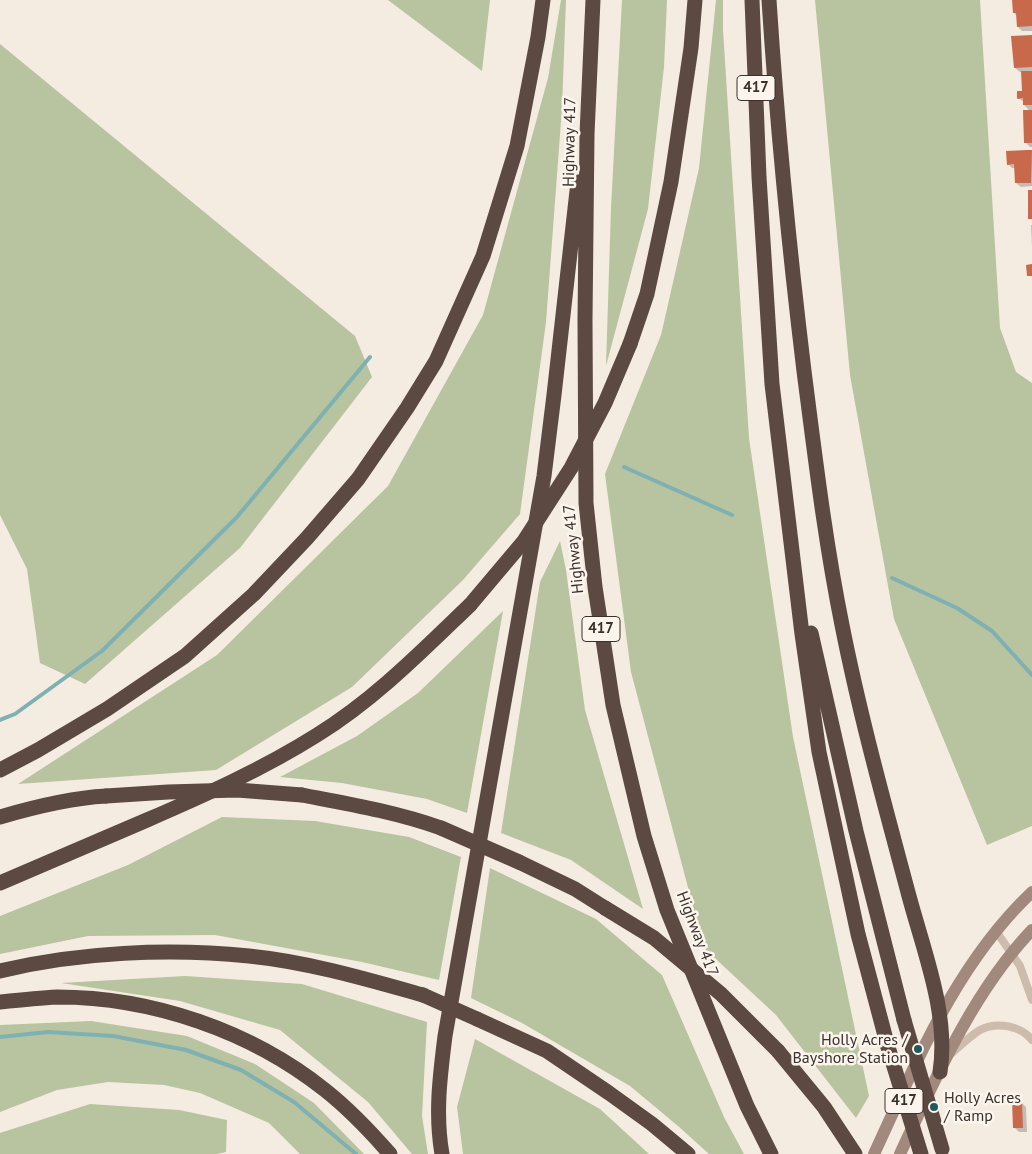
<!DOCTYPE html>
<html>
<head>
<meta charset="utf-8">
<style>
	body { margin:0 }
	canvas { display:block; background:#f4ebe1 }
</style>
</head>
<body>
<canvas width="1032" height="1154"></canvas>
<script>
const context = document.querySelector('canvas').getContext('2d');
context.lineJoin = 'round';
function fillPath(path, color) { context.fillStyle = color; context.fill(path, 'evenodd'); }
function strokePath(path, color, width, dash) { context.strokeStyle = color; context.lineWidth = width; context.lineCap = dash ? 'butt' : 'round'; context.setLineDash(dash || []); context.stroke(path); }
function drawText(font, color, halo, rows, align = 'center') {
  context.font = font + ' "PT Sans",sans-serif'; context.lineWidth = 5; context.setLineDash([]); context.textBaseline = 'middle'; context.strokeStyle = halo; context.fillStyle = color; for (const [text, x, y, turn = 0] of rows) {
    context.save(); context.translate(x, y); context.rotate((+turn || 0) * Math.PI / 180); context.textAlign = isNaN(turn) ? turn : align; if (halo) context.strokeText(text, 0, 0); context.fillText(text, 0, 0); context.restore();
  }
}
const green = new Path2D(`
	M 388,0 L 490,0 L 482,71 Z
	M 561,0 L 566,0 L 562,108 L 546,322 L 520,514 L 463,580 L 352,687 L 216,770 L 18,784 L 217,655 L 388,486 L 483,315 L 548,78 Z
	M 622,0 L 667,0 L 664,67 L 648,209 L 606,366 L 611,208 Z
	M 716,0 L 723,0 L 723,30 L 749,438 L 793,737 L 869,1096 L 856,1118 L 776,1015 L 704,948 L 631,672 L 605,474 L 661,335 L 699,168 Z
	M 815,0 L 980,0 L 1000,328 L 1016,372 L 1032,383 L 1032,826 L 987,845 L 894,619 L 850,375 Z
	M 0,44 L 355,336 L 372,377 L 240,548 L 85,684 L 40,663 L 27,569 L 0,515 Z
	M 560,541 L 566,570 L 585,710 L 643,909 L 571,860 L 501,833 L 540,582 Z
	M 503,611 L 467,813 L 427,799 L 342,783 L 280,777 L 357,736 L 418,693 Z
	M 222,817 L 315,821 L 409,837 L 461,857 L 439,980 L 362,962 L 215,935 L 88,936 L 0,954 L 0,916 L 128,865 Z
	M 490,868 L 596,919 L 662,975 L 724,1117 L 744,1154 L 709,1154 L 678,1126 L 630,1086 L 522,1023 L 471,998 Z
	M 185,976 L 302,984 L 427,1022 L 422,1116 L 428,1154 L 412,1154 L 368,1102 L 280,1030 L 180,1001 L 61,983 Z
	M 91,1021 L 187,1036 L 255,1064 L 314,1103 L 364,1154 L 300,1154 L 269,1123 L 200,1093 L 164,1085 L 108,1082 L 57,1090 L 0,1112 L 0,1025 Z
	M 475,1039 L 600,1109 L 649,1154 L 463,1154 L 457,1107 Z
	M 90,1104 L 179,1110 L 227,1120 L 226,1152 L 217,1154 L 0,1154 L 0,1133 Z`);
const shadow = new Path2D(`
	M 1013,0 L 1032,0 L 1032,31 L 1022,31 L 1018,27 L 1017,16 L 1014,13 Z
	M 1032,36 L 1032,147 L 1030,147 L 1026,143 L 1030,111 L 1024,105 L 1024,102 L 1018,98 L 1023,92 L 1022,72 L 1020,72 L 1015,68 Z
	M 1032,151 L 1032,186 L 1021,187 L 1016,183 L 1016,168 L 1012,168 L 1008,164 L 1007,153 Z
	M 1031,225 L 1032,225 L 1032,247 Z
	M 1021,1102 L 1026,1107 L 1027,1132 L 1019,1132 L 1015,1128 Z`);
const stream = new Path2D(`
	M 624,467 L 732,515
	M 892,578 L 957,608 L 992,631 L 1032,675
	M 0,720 L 15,714 L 102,651 L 237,517 L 370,357
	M 0,1037 L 48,1032 L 113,1036 L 186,1050 L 241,1070 L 294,1102 L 356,1154`);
const building = new Path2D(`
	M 1012,0 L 1032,0 L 1032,26 L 1017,27 L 1016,13 L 1013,13 Z
	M 1032,35 L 1032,67 L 1014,68 L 1011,36 Z
	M 1021,71 L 1032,71 L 1032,105 L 1023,105 L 1023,98 L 1017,99 L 1017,91 L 1022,91 Z
	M 1023,110 L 1032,110 L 1032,143 L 1024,143 Z
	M 1027,150 L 1032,150 L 1031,183 L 1015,183 L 1014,164 L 1007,165 L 1006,151 Z
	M 1028,190 L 1032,190 L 1032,219 L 1028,219 Z
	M 1032,264 L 1032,276 L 1027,276 L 1026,265 Z
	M 1012,1101 L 1022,1101 L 1023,1128 L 1013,1128 Z`);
const lane = new Path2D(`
	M 996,931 L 1020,966 L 1032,1000
	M 952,1053 C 961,1045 970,1036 980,1030 C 997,1021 1021,1026 1032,1040`);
const secondary = new Path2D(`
	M 874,1154 C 917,1061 956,964 1032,892
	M 900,1154 C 936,1077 973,992 1032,930`);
const highway = new Path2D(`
	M 593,0 L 587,134 L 585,320 L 586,503 L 595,587 L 613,705 L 644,836 L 667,910 L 747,1106 L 771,1154
	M 752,0 L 759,177 L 772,384 L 802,634 L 819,752 L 858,934 L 888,1047
	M 769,0 C 777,124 789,247 804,371 C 815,456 825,541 842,625 C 860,716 885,806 909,896 C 924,952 949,1014 940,1072
	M 630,344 L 647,294 L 671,182 L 691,48 L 695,0
	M 811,633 L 856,831 L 904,1020
	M 0,770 L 38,750 L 107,709 L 185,656 L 254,594 L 307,538 L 358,479 L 407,408 L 436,361 L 483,256 L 517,146 L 538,37 L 543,0
	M 302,795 C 349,804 396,812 441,828
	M 0,817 C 34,807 71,798 106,796
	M 519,862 L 575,889 L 605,908
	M 0,883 C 49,862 98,841 147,820 C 205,795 263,769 317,735 C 374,700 422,651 470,605
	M 0,971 C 78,952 169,948 249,956 C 308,962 366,979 423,995
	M 0,1002 C 19,1000 38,998 57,997 C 152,997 251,1031 325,1090 C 349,1109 370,1131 390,1154
	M 477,1019 L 547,1051 L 609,1093 L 652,1124 L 688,1154
	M 778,1051 L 824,1107 L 855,1154
	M 442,1154 C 435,1114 440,1076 445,1036 L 544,476 L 554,395 L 578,182`);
const highwayBridge = new Path2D(`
	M 470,605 L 524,541 L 571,468 L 605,403 L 630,344
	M 106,796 L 168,792 L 237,790 L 302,795
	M 441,828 L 519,862
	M 605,908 L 654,938 L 721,994 L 778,1051
	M 423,995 L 477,1019
	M 904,1020 L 942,1149
	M 888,1047 L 921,1154`);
const markers = [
	[918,1049,5,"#1f5a5e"],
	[934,1107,5,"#1f5a5e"]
];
const shields = [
	[756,88,38],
	[601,629,38],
	[904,1101,38]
];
const shieldNames = [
	["417",756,88],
	["417",601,629],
	["417",904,1101]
];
const streetNames = [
	["Highway 417",570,142,-89],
	["Highway 417",574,549,-96],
	["Highway 417",697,934,69]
];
const poiNames = [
	["Holly Acres /",908,1040],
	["Bayshore Station",908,1058],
	["Holly Acres",944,1098,"left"],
	["/ Ramp",944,1116,"left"]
];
fillPath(green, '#b8c4a0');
fillPath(shadow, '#0003');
strokePath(stream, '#7fb0b2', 4);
fillPath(building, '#c8694b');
strokePath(lane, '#cdbbac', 8);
strokePath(secondary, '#a18a7d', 12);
strokePath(highway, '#5c4a42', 15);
strokePath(highwayBridge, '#5c4a42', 15);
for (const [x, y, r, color] of markers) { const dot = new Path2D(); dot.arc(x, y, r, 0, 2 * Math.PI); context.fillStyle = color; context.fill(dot); strokePath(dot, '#fbf5ee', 2); }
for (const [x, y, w] of shields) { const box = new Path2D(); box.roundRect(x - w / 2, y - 12.5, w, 25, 4); context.fillStyle = '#fbf5ee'; context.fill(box); strokePath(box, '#3b302b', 1); }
drawText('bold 15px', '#3b302b', null, shieldNames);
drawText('16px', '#3b302b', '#fbf5ee', streetNames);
drawText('16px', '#3b302b', '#fbf5ee', poiNames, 'right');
</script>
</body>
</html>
